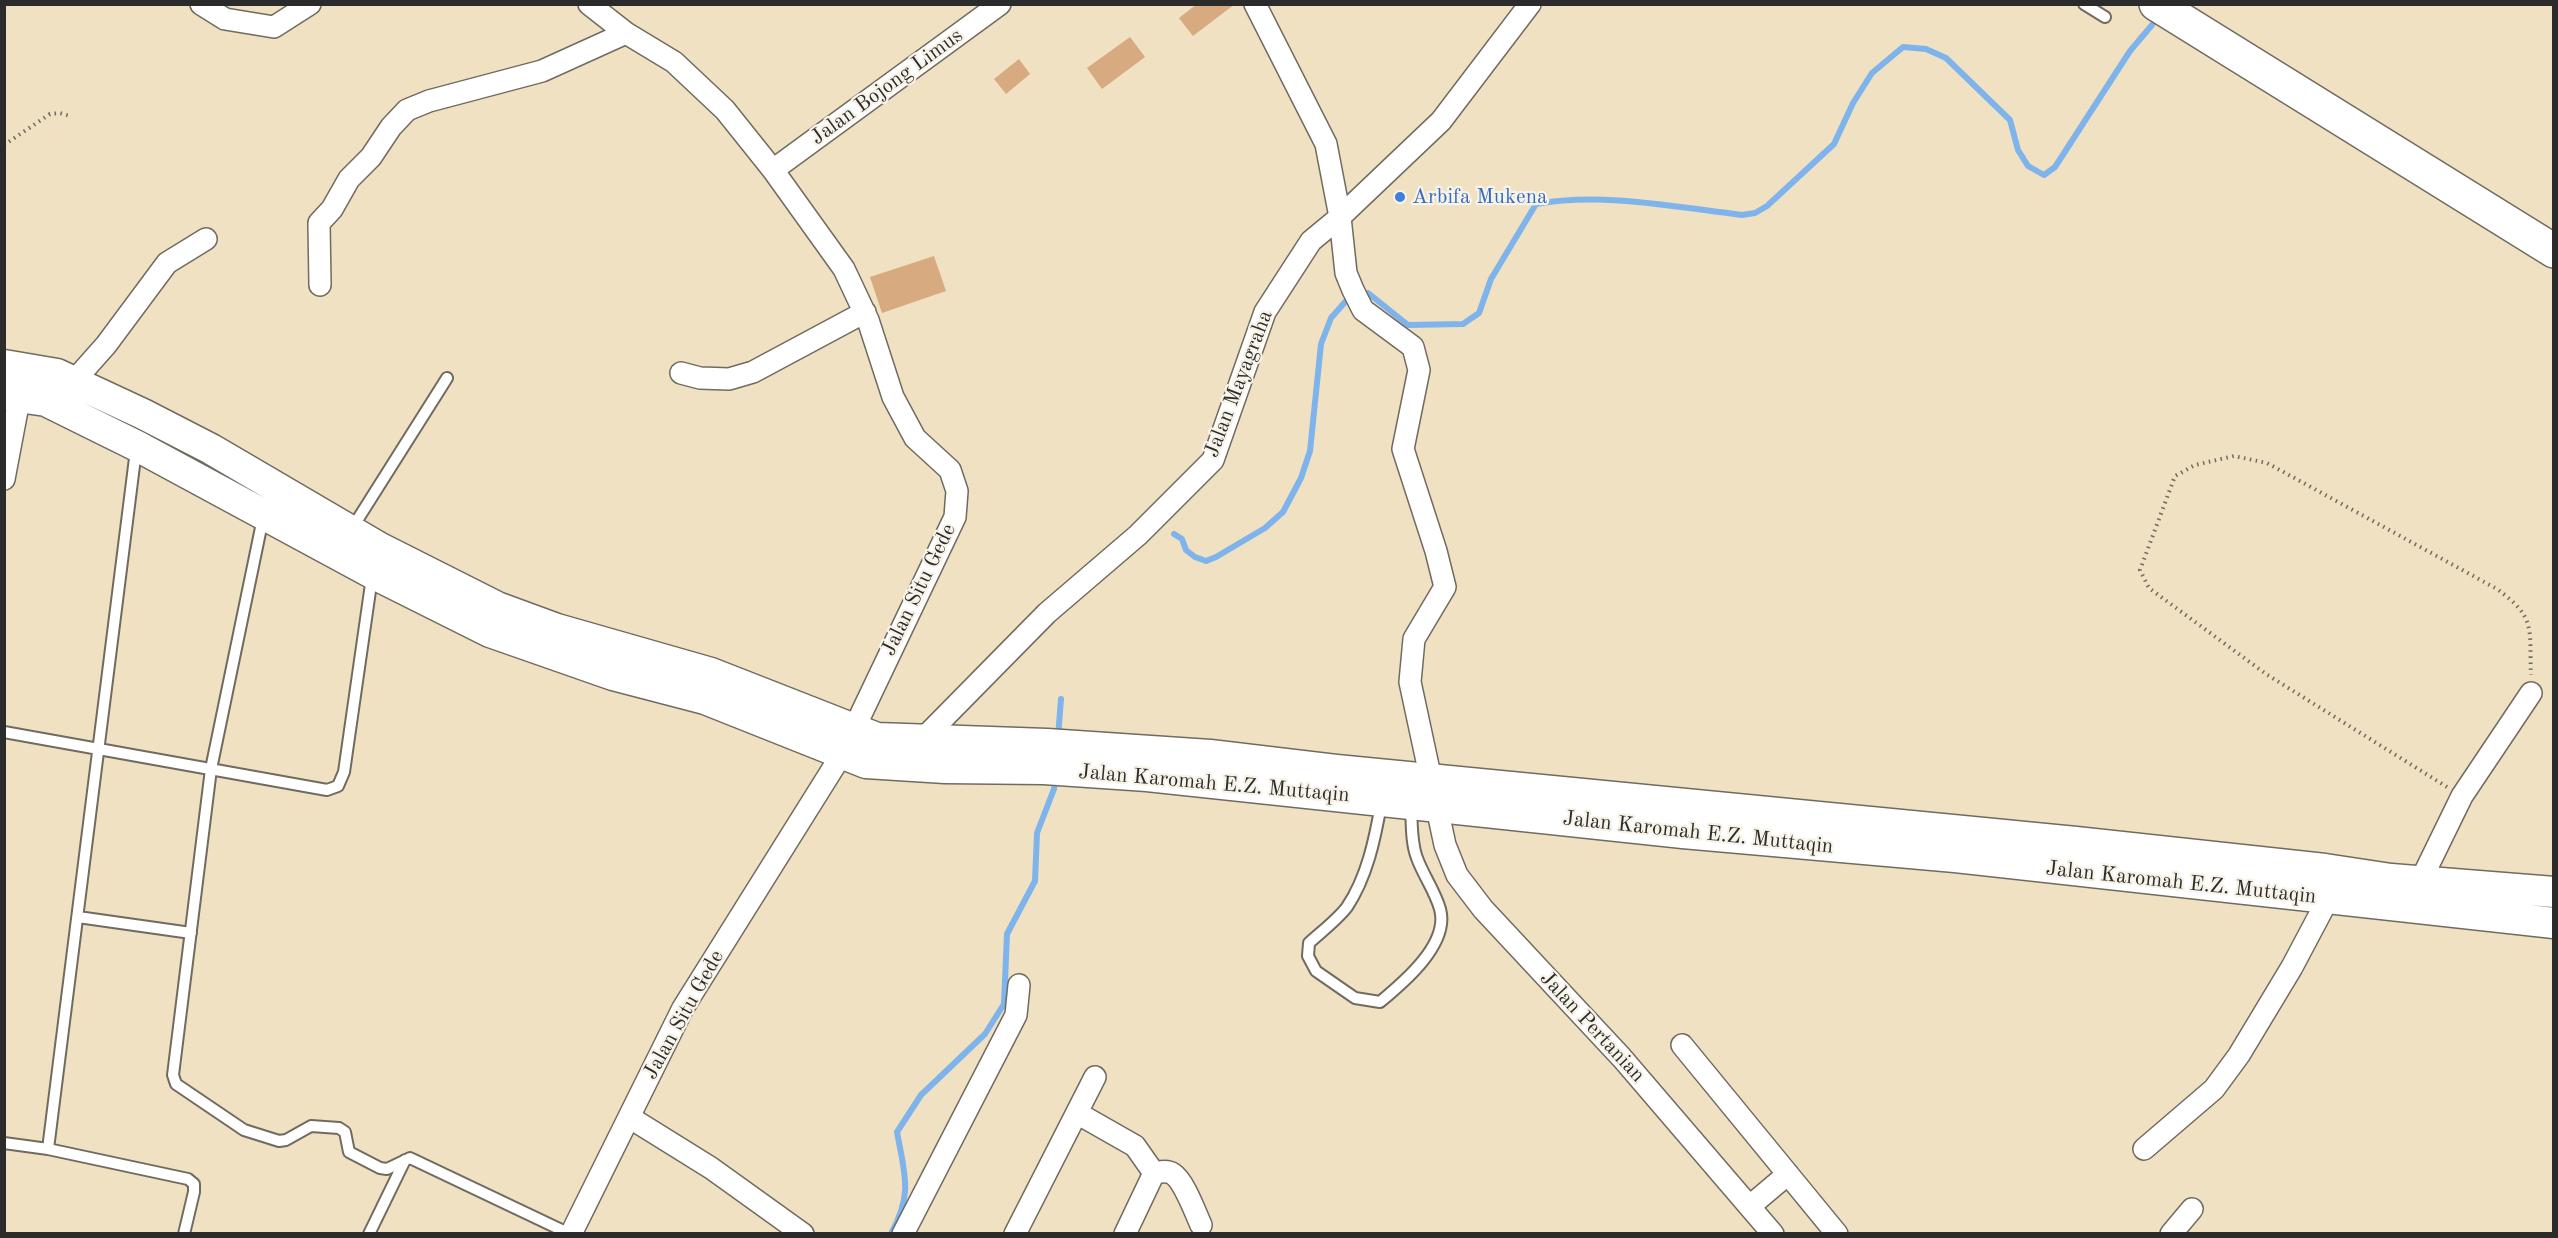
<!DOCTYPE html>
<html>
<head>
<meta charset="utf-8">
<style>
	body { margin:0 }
	#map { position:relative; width:2558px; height:1238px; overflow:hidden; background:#f0e1c3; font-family:"Old Standard TT",serif }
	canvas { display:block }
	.frame { position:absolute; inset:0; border:6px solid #2b2b2b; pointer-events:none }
</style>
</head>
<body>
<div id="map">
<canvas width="2558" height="1238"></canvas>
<div class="frame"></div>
</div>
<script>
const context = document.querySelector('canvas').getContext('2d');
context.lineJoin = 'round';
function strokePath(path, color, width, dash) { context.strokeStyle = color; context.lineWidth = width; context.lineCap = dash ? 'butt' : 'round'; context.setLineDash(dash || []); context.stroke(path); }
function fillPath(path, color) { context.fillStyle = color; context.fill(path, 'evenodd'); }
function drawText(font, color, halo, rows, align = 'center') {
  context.font = font + ' "Old Standard TT",serif'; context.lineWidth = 4.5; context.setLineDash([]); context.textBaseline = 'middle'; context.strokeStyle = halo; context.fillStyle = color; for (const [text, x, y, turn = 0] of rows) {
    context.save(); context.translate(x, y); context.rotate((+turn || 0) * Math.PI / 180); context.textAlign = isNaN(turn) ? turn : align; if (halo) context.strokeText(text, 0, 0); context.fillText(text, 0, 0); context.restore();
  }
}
const stream = new Path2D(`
	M 1174,534 L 1182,539 L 1186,550 L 1195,557 L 1206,561 L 1216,557 L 1265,528 L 1283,512 L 1301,478 L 1310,451 L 1321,344 L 1331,318 L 1345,302 L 1368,293 L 1408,325 L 1463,324 L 1479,313 L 1491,279 L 1536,204 C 1603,192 1675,207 1742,215 L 1755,213 L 1767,206 L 1834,144 L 1853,103 L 1872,73 L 1903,47 L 1926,49 L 1946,58 L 2010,120 L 2018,150 L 2028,166 L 2044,175 L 2055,167 L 2130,51 L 2152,25
	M 1058,737 L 1061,699
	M 891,1234 C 913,1193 905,1176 897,1132 L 921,1095 L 985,1034 L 1004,1004 L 1007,934 L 1035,881 L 1037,833 L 1054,789 L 1055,777`);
const building = new Path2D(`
	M 1197,4 L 1235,4 L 1193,36 L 1179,18 Z
	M 1130,37 L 1145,57 L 1102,89 L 1087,68 Z
	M 1019,59 L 1030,74 L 1006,94 L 994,79 Z
	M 934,256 L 946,291 L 882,313 L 870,277 Z`);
const path = new Path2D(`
	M 4,145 L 50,114 L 60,113 L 70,116
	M 2447,787 L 2266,674 L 2149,588 L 2140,570 L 2175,476 L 2195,465 L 2234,456 L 2267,463 L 2497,589 C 2537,618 2529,629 2531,675`);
const lane = new Path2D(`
	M 2084,4 L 2105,17
	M 263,518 L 211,769 L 173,1075 L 176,1084 L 244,1130 L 279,1141 L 286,1140 L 311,1126 L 339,1128 L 345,1132 L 349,1152 L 380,1168 L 387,1169 L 410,1158 L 570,1234
	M 351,530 L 447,378
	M 4,732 L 327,790 L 338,786 L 344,772 L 372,577
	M 1381,804 C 1375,839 1367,877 1347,907 C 1337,920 1321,932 1309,943 L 1308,956 L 1316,971 L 1355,998 L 1380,1002 C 1403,983 1450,944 1440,909 C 1435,891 1423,875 1417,858 C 1411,843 1412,823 1411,807
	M 78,917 L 191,933
	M 4,1143 L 48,1149 L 188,1179 L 194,1184 L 194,1192 L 184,1234
	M 48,1149 L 136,450
	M 369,1234 L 405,1160`);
const street = new Path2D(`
	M 201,4 L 225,19 L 274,27 L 310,4
	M 1255,4 L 1326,144 L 1340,217 L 1346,273 L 1353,290 L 1363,310 L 1413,347 L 1419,370 L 1403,449 L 1436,551 L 1445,587 L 1414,639 L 1410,682 L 1445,845 L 1457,875 L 1483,909 L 1622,1058 L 1773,1234
	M 773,170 L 1000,4
	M 320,285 L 319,223 L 332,209 L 349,179 L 371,157 L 391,127 L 407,110 L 429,101 L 542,71 L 626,33
	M 681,373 L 700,378 L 729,379 L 753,372 L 865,312
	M 74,381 L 106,345 L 167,263 L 206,239
	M 4,479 L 22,384
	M 916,746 L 1047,613 L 1138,535 L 1213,460 L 1265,312 L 1311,241 L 1340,217 L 1441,121 L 1530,4
	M 2421,880 L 2462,796 L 2531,693
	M 1682,1045 L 1837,1234
	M 1077,1113 L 1135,1146 L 1154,1173
	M 629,1117 L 711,1168 L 803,1234
	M 2144,1149 L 2214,1089 L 2239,1055 L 2292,967 L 2328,899
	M 1750,1206 L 1788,1174
	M 571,1234 L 683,1008 L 842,754 L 955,517 L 957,491 L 950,470 L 915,438 L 893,397 L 868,320 L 844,269 L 773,170 L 725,110 L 674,62 L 626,33 L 589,4
	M 903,1234 L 1016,1015 L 1019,985
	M 1015,1234 L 1095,1077
	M 1125,1234 L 1154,1173 C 1160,1172 1167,1170 1173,1174 C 1184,1181 1195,1212 1201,1225
	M 2171,1234 L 2192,1209`);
const secondary = new Path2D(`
	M 4,365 L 57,374 L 143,414 L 211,449 L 380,548 L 497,607 L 557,629 L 711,673 L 877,738 L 1047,744 L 1210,755 L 1336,770 L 2076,842 L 2325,869 L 2391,879 L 2554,892
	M 4,395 L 46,401 L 137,446 L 372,573 L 490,632 L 613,675 L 705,699 L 866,763 L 945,768 L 1044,769 L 1147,776 L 1683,833 L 1955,857 L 2554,923`);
const primary = new Path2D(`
	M 2156,4 L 2554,251`);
const markers = [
	[1400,197,6,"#3f7fe0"]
];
const streetNames = [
	["Jalan Bojong Limus",887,87,-36],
	["Jalan Mayagraha",1239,384,-69],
	["Jalan Situ Gede",919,590,-64],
	["Jalan Karomah E.Z. Muttaqin",1214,784,5],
	["Jalan Karomah E.Z. Muttaqin",1698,833,6],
	["Jalan Karomah E.Z. Muttaqin",2181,883,6],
	["Jalan Situ Gede",684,1015,-61],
	["Jalan Pertanian",1592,1027,47]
];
const shopNames = [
	["Arbifa Mukena",1412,197]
];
strokePath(stream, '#7fb3ec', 6);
fillPath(building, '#d7aa7f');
strokePath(lane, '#706b60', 14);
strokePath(street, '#706b60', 24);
strokePath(secondary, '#706b60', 33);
strokePath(primary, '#706b60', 36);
strokePath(path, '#706b60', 4, [1.5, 4.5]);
strokePath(lane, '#fff', 10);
strokePath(street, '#fff', 21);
strokePath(secondary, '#fff', 30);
strokePath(primary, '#fff', 33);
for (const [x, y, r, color] of markers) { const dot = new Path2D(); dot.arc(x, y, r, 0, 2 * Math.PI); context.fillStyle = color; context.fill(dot); strokePath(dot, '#f7f3e8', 2); }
drawText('21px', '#2b2b2b', '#f7f3e8', streetNames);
drawText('21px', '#366cbe', '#f7f3e8', shopNames, 'left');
</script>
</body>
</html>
